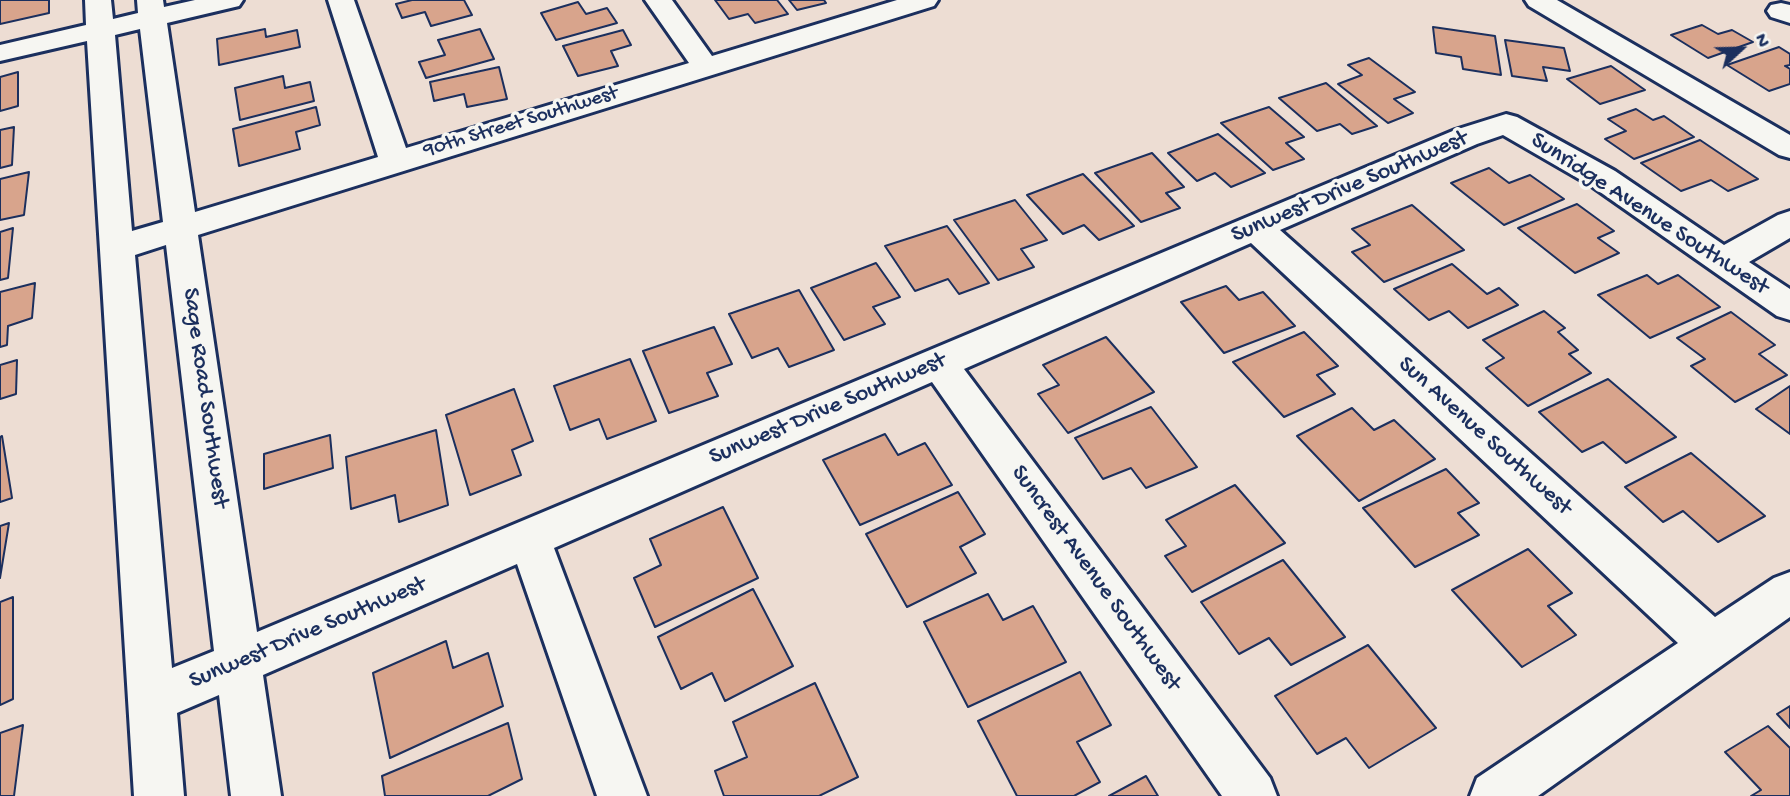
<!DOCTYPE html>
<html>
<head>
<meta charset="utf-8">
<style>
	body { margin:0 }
	#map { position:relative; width:1790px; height:796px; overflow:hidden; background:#edddd3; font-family:"Gochi Hand",sans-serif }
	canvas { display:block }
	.north { position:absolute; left:1706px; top:14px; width:70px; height:70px; -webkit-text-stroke:5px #f6f6f2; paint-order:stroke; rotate:68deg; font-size:19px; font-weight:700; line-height:28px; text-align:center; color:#1b2f5e }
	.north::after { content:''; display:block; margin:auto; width:24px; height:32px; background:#1b2f5e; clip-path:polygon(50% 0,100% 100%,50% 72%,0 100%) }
</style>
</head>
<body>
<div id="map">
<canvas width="1790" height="796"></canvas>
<div class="north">N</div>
</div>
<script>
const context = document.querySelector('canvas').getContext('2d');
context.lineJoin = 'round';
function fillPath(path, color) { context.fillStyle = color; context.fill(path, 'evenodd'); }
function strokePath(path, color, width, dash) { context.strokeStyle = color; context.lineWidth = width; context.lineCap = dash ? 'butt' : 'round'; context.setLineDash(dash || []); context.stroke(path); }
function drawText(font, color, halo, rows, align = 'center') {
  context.font = font + ' "Gochi Hand",sans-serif'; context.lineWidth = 7; context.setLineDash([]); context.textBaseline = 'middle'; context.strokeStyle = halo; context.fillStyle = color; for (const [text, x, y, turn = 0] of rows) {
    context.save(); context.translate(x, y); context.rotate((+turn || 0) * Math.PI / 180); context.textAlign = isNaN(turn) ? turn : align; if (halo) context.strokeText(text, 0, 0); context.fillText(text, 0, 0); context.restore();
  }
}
const building = new Path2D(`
	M 0,0 L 49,0 L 49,13 L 0,24 Z
	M 412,0 L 464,0 L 472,15 L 431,26 L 425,12 L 402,18 L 396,4 Z
	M 715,0 L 777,0 L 788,14 L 755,23 L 748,14 L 729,19 Z
	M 789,0 L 824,0 L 826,3 L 797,10 Z
	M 578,2 L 586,14 L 607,8 L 617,23 L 556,40 L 541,13 Z
	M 1702,25 L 1718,34 L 1732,30 L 1753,42 L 1708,58 L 1671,35 Z
	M 1433,27 L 1495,36 L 1501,75 L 1463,69 L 1461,57 L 1436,53 Z
	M 265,29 L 266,37 L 297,30 L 300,47 L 219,65 L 217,39 Z
	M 480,29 L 494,59 L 426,78 L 419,62 L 445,55 L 438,40 Z
	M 623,30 L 631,45 L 611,51 L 618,66 L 578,76 L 563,46 Z
	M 1505,40 L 1564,48 L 1570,71 L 1543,67 L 1547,81 L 1512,76 Z
	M 1779,47 L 1790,54 L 1790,65 L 1785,66 L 1790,69 L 1790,84 L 1769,91 L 1727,65 Z
	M 1369,58 L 1415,92 L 1394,99 L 1413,113 L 1388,123 L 1338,84 L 1362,75 L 1348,65 Z
	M 1611,66 L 1645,90 L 1600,104 L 1567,79 Z
	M 499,67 L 507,99 L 467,107 L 464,94 L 434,101 L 430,82 Z
	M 18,72 L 18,106 L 0,111 L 0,77 Z
	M 283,76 L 285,88 L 310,82 L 314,101 L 240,120 L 235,88 Z
	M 1326,83 L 1377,126 L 1352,134 L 1340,124 L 1317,131 L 1279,98 Z
	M 316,107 L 320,125 L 296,132 L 300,149 L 239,166 L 233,129 Z
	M 1269,107 L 1304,137 L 1286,143 L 1304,159 L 1273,170 L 1221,123 Z
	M 1636,109 L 1653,120 L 1664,116 L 1694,137 L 1634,159 L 1605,139 L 1626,131 L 1608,119 Z
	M 14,127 L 12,165 L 0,168 L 0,130 Z
	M 1218,134 L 1265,173 L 1231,187 L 1215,173 L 1197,181 L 1168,153 Z
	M 1700,140 L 1758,179 L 1728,191 L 1711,180 L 1681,191 L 1641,163 Z
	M 1152,153 L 1184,187 L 1166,193 L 1180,208 L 1141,222 L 1095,173 Z
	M 1489,168 L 1509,183 L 1530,175 L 1564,199 L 1504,225 L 1451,183 Z
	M 29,172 L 24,215 L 0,220 L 0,179 Z
	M 1083,174 L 1134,226 L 1099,240 L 1084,225 L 1063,234 L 1027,195 Z
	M 1015,200 L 1047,240 L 1021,249 L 1034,267 L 998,280 L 954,220 Z
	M 1577,204 L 1614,231 L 1598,238 L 1619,253 L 1575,273 L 1518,228 Z
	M 1412,205 L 1464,250 L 1384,282 L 1352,252 L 1370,245 L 1352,229 Z
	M 947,226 L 989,283 L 959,294 L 948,279 L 915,291 L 885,246 Z
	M 13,228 L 8,278 L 0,280 L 0,232 Z
	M 876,263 L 900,297 L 873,307 L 885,324 L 844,340 L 811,288 Z
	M 1452,264 L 1487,294 L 1499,288 L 1518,305 L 1468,328 L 1449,311 L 1429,320 L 1394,289 Z
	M 1647,275 L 1658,284 L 1678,275 L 1720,307 L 1650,338 L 1598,295 Z
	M 35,283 L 32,318 L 8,326 L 7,345 L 0,347 L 0,292 Z
	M 1226,286 L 1239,300 L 1263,292 L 1295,326 L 1224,353 L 1181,302 Z
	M 799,290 L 834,350 L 789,367 L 778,348 L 752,358 L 729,314 Z
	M 1544,311 L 1565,328 L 1558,332 L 1578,350 L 1569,354 L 1591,373 L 1528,406 L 1486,368 L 1504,358 L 1483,340 Z
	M 1731,312 L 1775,345 L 1759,354 L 1787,375 L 1735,402 L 1691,366 L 1705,359 L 1677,338 Z
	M 714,327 L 732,364 L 707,373 L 718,396 L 669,413 L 643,351 Z
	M 1304,332 L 1338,366 L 1317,375 L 1335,394 L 1284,417 L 1233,362 Z
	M 1106,337 L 1154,392 L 1068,433 L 1038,394 L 1059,385 L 1043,365 Z
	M 630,359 L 656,421 L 607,439 L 599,419 L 570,430 L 554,386 Z
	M 17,360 L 16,394 L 0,399 L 0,365 Z
	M 1608,379 L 1676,437 L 1626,463 L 1603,442 L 1582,452 L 1539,412 Z
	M 1790,386 L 1790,434 L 1756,409 Z
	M 514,389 L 533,441 L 512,450 L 521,475 L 470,495 L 446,415 Z
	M 1151,407 L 1197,467 L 1146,488 L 1131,468 L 1103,479 L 1075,438 Z
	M 1352,408 L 1374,430 L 1394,420 L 1435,459 L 1359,501 L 1297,436 Z
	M 436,430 L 448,505 L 399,522 L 395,495 L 351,509 L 346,457 Z
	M 885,434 L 898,455 L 925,443 L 952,485 L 860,525 L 823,460 Z
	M 330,435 L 333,468 L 264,489 L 264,454 Z
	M 2,436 L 12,498 L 0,502 L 0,437 Z
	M 1691,453 L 1765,516 L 1718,542 L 1683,511 L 1663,522 L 1625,487 Z
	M 1446,469 L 1479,503 L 1458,513 L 1479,535 L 1415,567 L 1363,508 Z
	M 1235,485 L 1285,543 L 1192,592 L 1165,556 L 1186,546 L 1166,520 Z
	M 958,492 L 985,534 L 960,547 L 976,573 L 907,607 L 866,534 Z
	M 723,507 L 758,578 L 655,627 L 634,578 L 661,565 L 650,539 Z
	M 9,523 L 0,578 L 0,526 Z
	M 1528,549 L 1572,593 L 1548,606 L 1576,635 L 1522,667 L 1452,590 Z
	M 1283,560 L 1345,637 L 1291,665 L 1269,638 L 1239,654 L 1201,602 Z
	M 753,589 L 793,666 L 725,701 L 712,673 L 681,689 L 658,637 Z
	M 988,594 L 1003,620 L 1033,606 L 1066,662 L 968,707 L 924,622 Z
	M 13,597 L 13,699 L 0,705 L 0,602 Z
	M 446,641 L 453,668 L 488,653 L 503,706 L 390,758 L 373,673 Z
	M 1368,645 L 1436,728 L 1369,768 L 1346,738 L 1317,754 L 1275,696 Z
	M 1080,672 L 1111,725 L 1077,742 L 1100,782 L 1074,796 L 1017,796 L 978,721 Z
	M 815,683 L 858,777 L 819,796 L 724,796 L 715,771 L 747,757 L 733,722 Z
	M 1790,706 L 1790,728 L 1777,714 Z
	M 508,723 L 522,779 L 488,796 L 385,796 L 382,776 Z
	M 23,725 L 14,796 L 0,796 L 0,733 Z
	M 1768,726 L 1790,748 L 1790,796 L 1751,796 L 1761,790 L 1725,752 Z
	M 1146,776 L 1158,796 L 1109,796 Z`);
const minor = new Path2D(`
	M 85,0 L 111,0 L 113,19 L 138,13 L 137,0 L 163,0 L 164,7 L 195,0 L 243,0 L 239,6 L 167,23 L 195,212 L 378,157 L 328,0 L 354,0 L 406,148 L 689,63 L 645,0 L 672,0 L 712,56 L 897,0 L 938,0 L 934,6 L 198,235 L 257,632 L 1455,130 L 1506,114 L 1517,117 L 1615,171 L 1724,245 L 1778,215 L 1790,211 L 1790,238 L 1749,262 L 1790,289 L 1790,320 L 1777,316 L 1593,187 L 1503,135 L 1477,144 L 1280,230 L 1715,617 L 1774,578 L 1790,572 L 1790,617 L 1538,796 L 1470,796 L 1477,778 L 1678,643 L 1251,243 L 964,369 L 1270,778 L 1277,796 L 1222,796 L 932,382 L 554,548 L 647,796 L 597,796 L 517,564 L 263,675 L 281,796 L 231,796 L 219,695 L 177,713 L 184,796 L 134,796 L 87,41 L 0,61 L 0,45 L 86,25 ZM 140,29 L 163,222 L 132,231 L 115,35 ZM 166,245 L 214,651 L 172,668 L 135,255 Z
	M 1525,0 L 1557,0 L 1790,135 L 1790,158 L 1779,155 L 1529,6 Z
	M 1781,3 L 1790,5 L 1790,23 L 1771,17 L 1767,11 L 1771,5 Z`);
const farStreetnames = [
	["90th Street Southwest",521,123,-17]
];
const streetNames = [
	["Sunwest Drive Southwest",1350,188,-23],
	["Sunridge Avenue Southwest",1649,215,33],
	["Sage Road Southwest",204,398,82],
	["Sunwest Drive Southwest",828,410,-23],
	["Sun Avenue Southwest",1484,437,42],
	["Suncrest Avenue Southwest",1095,579,54],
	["Sunwest Drive Southwest",308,634,-23]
];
fillPath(building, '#d8a48c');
strokePath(building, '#1b2f5e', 2);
strokePath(minor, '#1b2f5e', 6);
fillPath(minor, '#f6f6f2');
drawText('21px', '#1b2f5e', '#f6f6f2', farStreetnames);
drawText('24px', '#1b2f5e', '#f6f6f2', streetNames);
</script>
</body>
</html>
